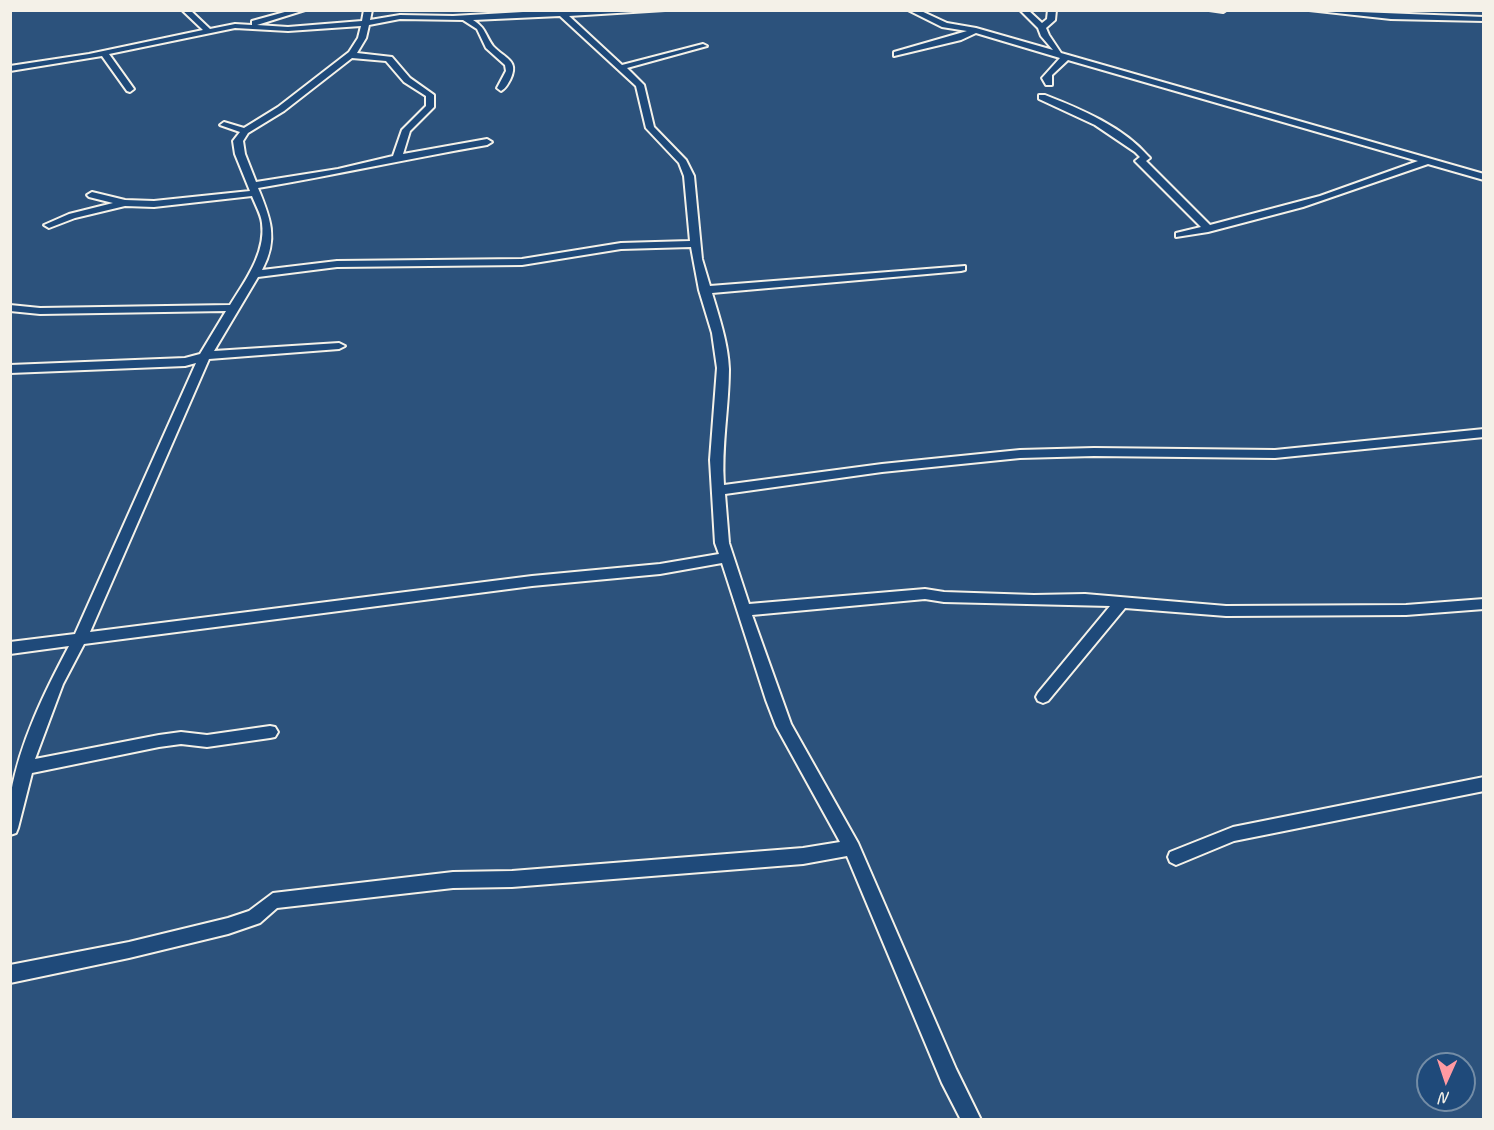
<!DOCTYPE html>
<html>
<head>
<meta charset="utf-8">
<style>
	body { margin:0 }
	#map { position:relative; width:1494px; height:1130px; overflow:hidden; background:#2c527c; font-family:Caveat,sans-serif }
	canvas { display:block }
	.frame { position:absolute; inset:0; border:12px solid #f4f1e8; pointer-events:none }
	.north { position:absolute; left:1416px; top:1052px; width:60px; height:60px; box-sizing:border-box; background:#1f4a7a; border:2px solid #748da6; border-radius:50%; rotate:183deg; font-size:16px; font-weight:700; line-height:24px; text-align:center; color:#f4f1e8 }
	.north::after { content:''; display:block; margin:auto; width:21px; height:27px; background:#ff9aa2; clip-path:polygon(50% 0,100% 100%,50% 72%,0 100%) }
</style>
</head>
<body>
<div id="map">
<canvas width="1494" height="1130"></canvas>
<div class="frame"></div>
<div class="north">N</div>
</div>
<script>
const context = document.querySelector('canvas').getContext('2d');
context.lineJoin = 'round';
function strokePath(path, color, width, dash) { context.strokeStyle = color; context.lineWidth = width; context.lineCap = dash ? 'butt' : 'round'; context.setLineDash(dash || []); context.stroke(path); }
function fillPath(path, color) { context.fillStyle = color; context.fill(path, 'evenodd'); }
const minor = new Path2D(`
	M 182,10 L 190,10 L 210,29 L 235,24 L 252,25 L 252,21 L 292,10 L 305,10 L 257,25 L 288,27 L 362,21 L 364,10 L 372,10 L 370,20 L 400,15 L 453,16 L 558,10 L 665,10 L 569,16 L 622,65 L 703,44 L 707,46 L 627,68 L 644,85 L 654,127 L 686,160 L 694,176 L 702,259 L 710,286 L 965,266 L 965,270 L 961,271 L 712,293 C 719,317 728,343 729,369 C 729,408 721,446 724,485 L 882,464 L 1020,450 L 1094,448 L 1275,450 L 1484,429 L 1484,437 L 1275,458 L 1094,456 L 1020,458 L 882,472 L 725,494 L 729,543 L 749,604 L 925,589 L 944,592 L 1034,595 L 1085,594 L 1226,606 L 1406,605 L 1484,599 L 1484,609 L 1406,615 L 1226,616 L 1125,608 L 1048,701 L 1043,703 L 1038,701 L 1036,697 L 1038,693 L 1110,606 L 944,602 L 925,599 L 752,615 L 791,724 L 858,843 L 956,1069 L 981,1120 L 961,1120 L 942,1083 L 847,856 L 803,864 L 512,887 L 453,888 L 277,908 L 260,923 L 228,934 L 129,958 L 10,983 L 10,965 L 129,942 L 228,918 L 249,911 L 273,893 L 453,872 L 512,871 L 803,848 L 840,842 L 776,726 L 766,700 L 722,563 L 660,574 L 532,586 L 84,644 L 63,684 L 35,759 L 159,735 L 181,732 L 207,735 L 270,726 L 275,727 L 278,732 L 275,737 L 270,738 L 207,747 L 181,744 L 159,747 L 32,773 L 18,828 L 16,833 L 10,835 C 10,822 9,806 11,793 C 20,742 45,691 69,646 L 10,654 L 10,642 L 75,634 L 196,363 L 185,366 L 10,373 L 10,365 L 185,358 L 200,354 L 226,311 L 40,314 L 10,311 L 10,305 L 40,308 L 230,305 C 245,281 266,253 262,223 C 261,214 255,204 252,196 L 154,207 L 125,206 L 75,218 L 49,228 L 44,225 L 69,214 L 113,203 L 89,197 L 87,195 L 92,192 L 125,200 L 154,201 L 250,191 L 235,154 L 233,141 L 240,132 L 220,125 L 224,122 L 244,128 L 278,107 L 349,52 L 358,38 L 361,26 L 288,31 L 235,28 L 109,54 L 134,89 L 130,92 L 127,91 L 102,56 L 10,71 L 10,66 L 89,54 L 203,30 ZM 560,16 L 636,86 L 646,128 L 679,163 L 684,176 L 690,241 L 621,243 L 522,259 L 337,261 L 262,270 C 279,239 270,217 258,188 C 335,175 411,158 487,145 L 492,142 L 487,139 L 403,154 L 410,131 L 434,107 L 434,95 L 410,78 L 392,57 L 357,53 L 366,38 L 369,25 L 400,19 L 463,20 L 477,29 L 486,48 L 505,65 L 506,71 L 497,88 L 501,91 C 506,88 507,85 510,80 C 520,60 505,59 493,46 C 485,35 486,28 473,20 ZM 352,58 L 386,61 L 404,82 L 426,96 L 426,106 L 402,130 L 393,156 L 338,169 L 256,182 L 245,154 L 243,141 L 248,133 L 284,111 ZM 691,247 L 699,290 L 712,333 L 717,368 L 710,460 L 715,543 L 719,554 L 660,564 L 532,576 L 90,632 L 209,359 L 339,349 L 345,346 L 339,343 L 214,351 L 258,277 L 337,267 L 522,265 L 621,249 Z
	M 908,10 L 919,10 L 947,23 L 976,28 L 1053,50 L 1041,36 L 1038,28 L 1020,10 L 1028,10 L 1042,23 L 1047,19 L 1048,10 L 1056,10 L 1055,20 L 1046,28 L 1049,35 L 1061,53 L 1484,174 L 1484,180 L 1428,164 L 1303,207 L 1208,232 L 1176,237 L 1176,233 L 1201,227 L 1135,161 L 1140,157 L 1135,152 L 1095,125 L 1039,99 L 1039,95 L 1045,95 C 1081,109 1123,127 1148,156 L 1150,158 L 1146,161 L 1210,225 L 1320,196 L 1418,161 L 1068,60 L 1052,75 L 1052,85 L 1046,85 L 1042,78 L 1060,58 L 976,33 L 961,40 L 894,56 L 894,52 L 967,31 L 942,27 Z
	M 1209,10 L 1226,10 L 1223,12 Z
	M 1309,10 L 1484,17 L 1484,21 L 1391,19 Z
	M 1484,777 L 1484,791 L 1234,841 L 1176,865 L 1170,862 L 1168,857 L 1170,852 L 1233,827 Z`);
strokePath(minor, '#f4f1e8', 4);
fillPath(minor, '#1f4a7a');
</script>
</body>
</html>
